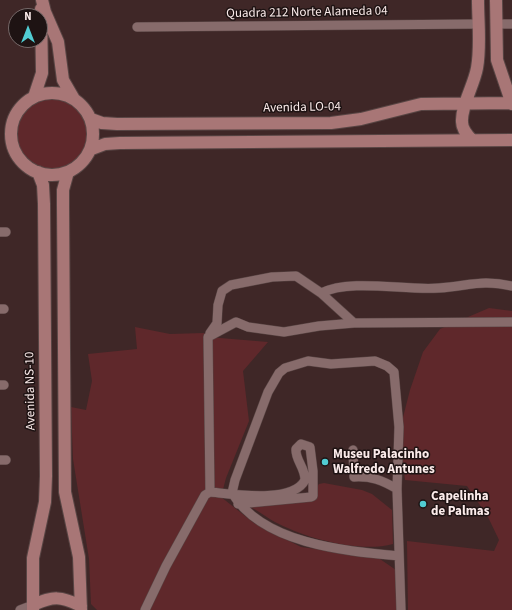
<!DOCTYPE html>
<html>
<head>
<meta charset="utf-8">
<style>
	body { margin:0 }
	#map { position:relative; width:512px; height:610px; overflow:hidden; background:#3f2727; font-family:"Source Sans 3",sans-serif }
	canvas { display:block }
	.north { position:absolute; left:8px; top:8px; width:40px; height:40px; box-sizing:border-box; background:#1e1313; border:1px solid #766969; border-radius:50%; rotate:0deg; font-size:11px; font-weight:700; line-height:16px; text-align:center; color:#fbebea }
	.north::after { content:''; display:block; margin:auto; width:14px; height:18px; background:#51ccd2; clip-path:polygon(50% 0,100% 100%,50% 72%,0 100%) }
</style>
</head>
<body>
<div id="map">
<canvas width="512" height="610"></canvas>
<div class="north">N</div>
</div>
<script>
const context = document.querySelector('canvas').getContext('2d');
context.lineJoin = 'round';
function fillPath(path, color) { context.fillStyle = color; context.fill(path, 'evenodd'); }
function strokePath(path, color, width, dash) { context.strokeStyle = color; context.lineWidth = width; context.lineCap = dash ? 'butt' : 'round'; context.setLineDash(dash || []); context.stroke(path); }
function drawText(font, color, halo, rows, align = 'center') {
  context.font = font + ' "Source Sans 3",sans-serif'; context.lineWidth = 3; context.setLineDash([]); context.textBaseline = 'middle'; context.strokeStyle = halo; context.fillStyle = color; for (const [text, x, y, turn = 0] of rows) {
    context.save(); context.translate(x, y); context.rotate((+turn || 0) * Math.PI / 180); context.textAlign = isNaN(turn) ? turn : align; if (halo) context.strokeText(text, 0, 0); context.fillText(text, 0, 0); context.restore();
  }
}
const green = new Path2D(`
	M15 134a37 37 0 1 1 74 0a37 37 0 1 1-74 0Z
	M 489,308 L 512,311 L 512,610 L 408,610 L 407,541 L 494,551 L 499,540 L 488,517 L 467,486 L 405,480 L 399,433 L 410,390 L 423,352 L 440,329 Z
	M 135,327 L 170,334 L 204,333 L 208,337 L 268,342 L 243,371 L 249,421 L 226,478 L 221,497 L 254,523 L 301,547 L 377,557 L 396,570 L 400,610 L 97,610 L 91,604 L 89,559 L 73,459 L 71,407 L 86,410 L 92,381 L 88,354 L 137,349 Z
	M 324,483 L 362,490 L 372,494 L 392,510 L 393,544 C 360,553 309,539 279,524 C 268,519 259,510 247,506 L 305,501 L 319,484 Z`);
const street = new Path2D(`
	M 496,24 L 512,24
	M 137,27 L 478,24
	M 0,232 L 6,232
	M 321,293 C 352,278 405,291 439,288 C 469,286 481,279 512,286
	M 0,309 L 4,309
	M 210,333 L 217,323 L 218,305 L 222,291 L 231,285 L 272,277 L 296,276 L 321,293 L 354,323
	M 0,385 L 4,385
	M 353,450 L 354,477 C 371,476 382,480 397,489
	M 0,460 L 6,460
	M 210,492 L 208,337 L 236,322 L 248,327 L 284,332 L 319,326 L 354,323 L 512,322
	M 399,556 C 345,551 263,544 232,493 L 235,480 L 268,392 L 279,373 L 285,368 L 308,361 L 331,364 L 375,361 L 387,366 L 394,372 L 399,427 L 397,489 L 401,610
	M 20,610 L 33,605
	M 145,610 L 166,566 L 205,495 L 210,492 C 232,494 293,504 305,480 C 305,467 295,460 296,449 L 301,444 L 310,447 L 313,471 L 313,496 L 311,497 L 238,504`);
const secondary = new Path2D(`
	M 42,0 L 45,12 L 58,42 L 63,80 L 74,99
	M 496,0 L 497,60 L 512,104
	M11 134a41 41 0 1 1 82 0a41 41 0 1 1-82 0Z
	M 34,97 L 42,73 L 41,9
	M 91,119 L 102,123 L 117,124 L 331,123 L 361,119 L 421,104 L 512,103
	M 472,140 C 467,135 462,129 462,122 C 461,106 474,85 477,68 C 481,46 478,22 478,0
	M 92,149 L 105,144 L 120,143 L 512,140
	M 68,172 L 63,190 L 63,205 L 65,492 L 79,557 L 81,610
	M 33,605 C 53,596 61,596 81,606
	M 33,610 L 33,558 L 45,502 L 46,476 L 44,204 L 43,185 L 38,172`);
const markers = [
	[325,462,4,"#51ccd2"],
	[423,504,4,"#51ccd2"]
];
const streetNames = [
	["Quadra 212 Norte Alameda 04",307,13,-1],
	["Avenida LO-04",302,108,-1],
	["Avenida NS-10",31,391,-91]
];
const poiNames = [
	["Museu Palacinho",333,455],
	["Walfredo Antunes",333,470],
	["Capelinha",431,497],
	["de Palmas",431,512]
];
fillPath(green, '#5f282b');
strokePath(street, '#584544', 10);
strokePath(secondary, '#584544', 14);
strokePath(street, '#876b6b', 9);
strokePath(secondary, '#a87676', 12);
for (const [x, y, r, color] of markers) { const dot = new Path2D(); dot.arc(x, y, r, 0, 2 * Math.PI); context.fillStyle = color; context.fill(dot); strokePath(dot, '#1e1313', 1.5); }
drawText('13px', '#fbebea', '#1e1313', streetNames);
drawText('bold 13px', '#fbebea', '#1e1313', poiNames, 'left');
</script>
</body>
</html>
